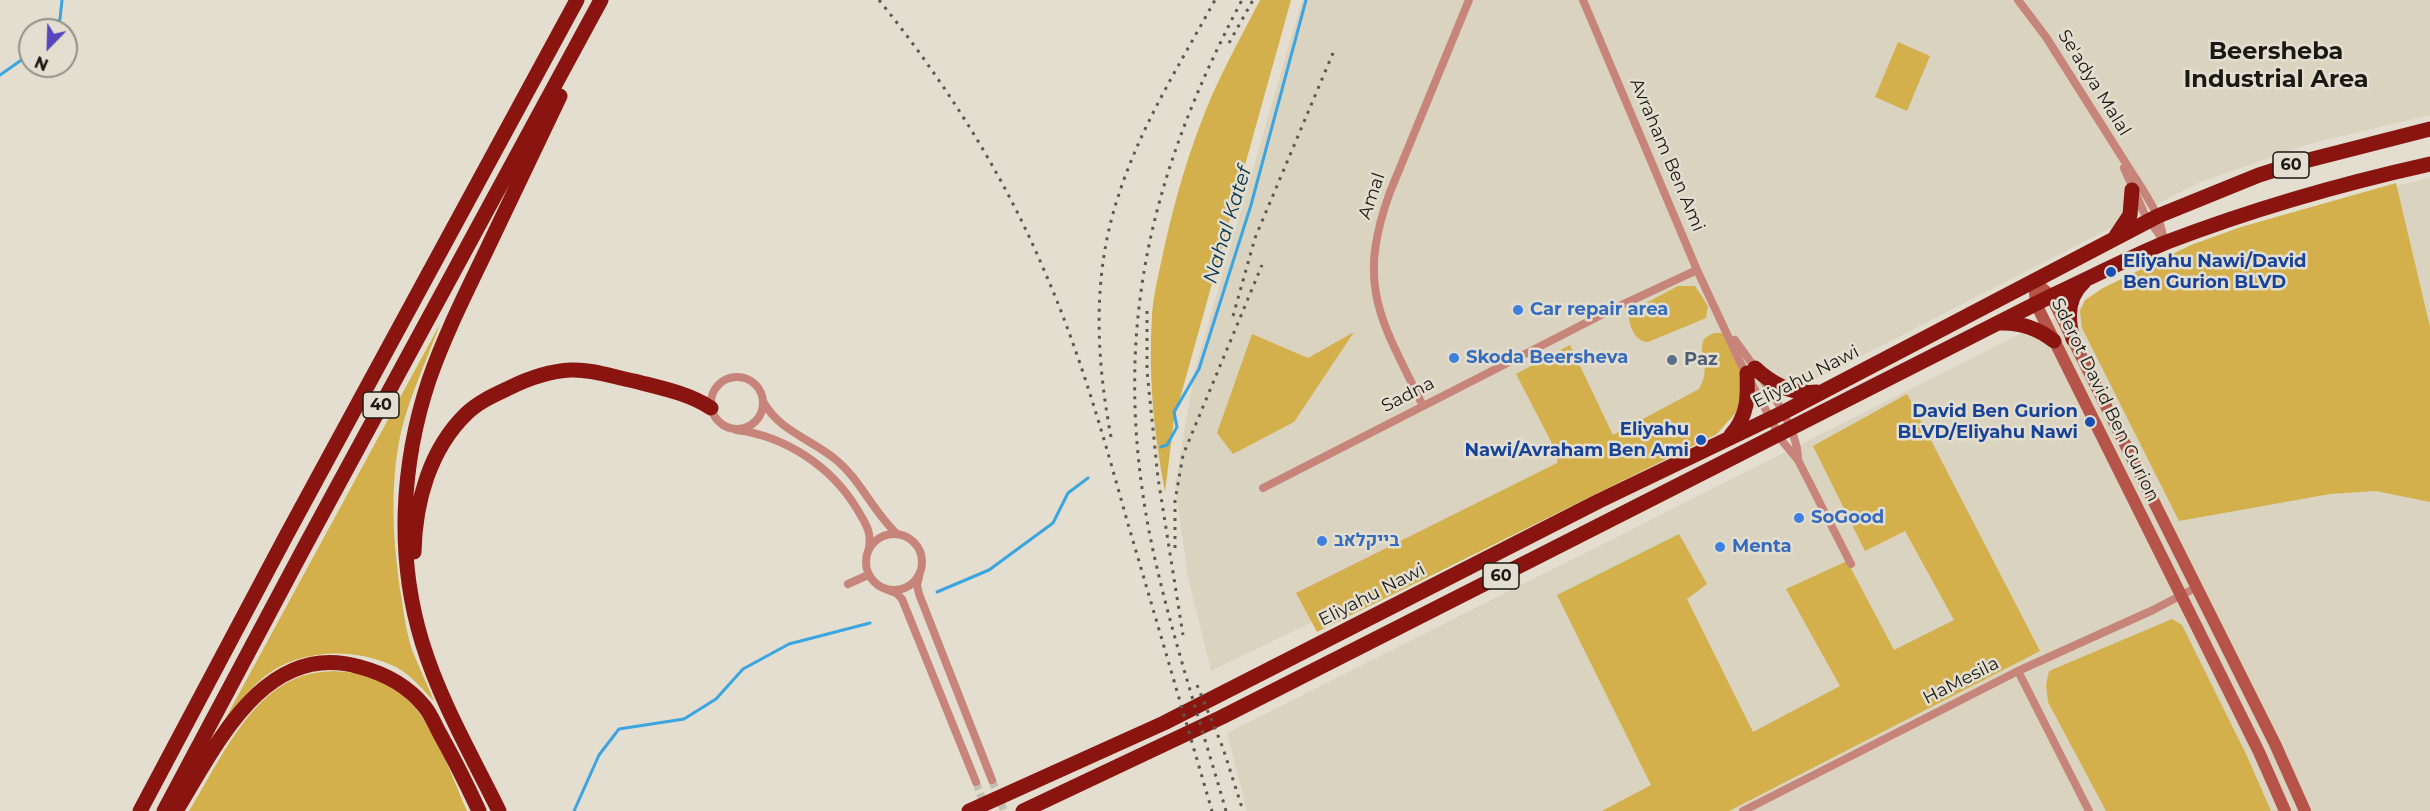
<!DOCTYPE html>
<html>
<head>
<meta charset="utf-8">
<style>
	body { margin:0 }
	#map { position:relative; width:2430px; height:811px; overflow:hidden; background:#e3ded0; font-family:Montserrat,sans-serif }
	canvas { display:block }
	.north { position:absolute; left:18px; top:18px; width:60px; height:60px; box-sizing:border-box; background:#e3ded0; border:2px solid #938f85; border-radius:50%; rotate:203deg; font-size:16px; font-weight:700; line-height:24px; text-align:center; color:#1b1914 }
	.north::after { content:''; display:block; margin:auto; width:21px; height:27px; background:#5645bd; clip-path:polygon(50% 0,100% 100%,50% 72%,0 100%) }
</style>
</head>
<body>
<div id="map">
<canvas width="2430" height="811"></canvas>
<div class="north">N</div>
</div>
<script>
const context = document.querySelector('canvas').getContext('2d');
context.lineJoin = 'round';
function fillPath(path, color) { context.fillStyle = color; context.fill(path, 'evenodd'); }
function strokePath(path, color, width, dash) { context.strokeStyle = color; context.lineWidth = width; context.lineCap = dash ? 'butt' : 'round'; context.setLineDash(dash || []); context.stroke(path); }
function drawText(font, color, halo, rows, align = 'center') {
  context.font = font + ' Montserrat,Heebo,sans-serif'; context.lineWidth = 5; context.setLineDash([]); context.textBaseline = 'middle'; context.strokeStyle = halo; context.fillStyle = color; for (const [text, x, y, turn = 0] of rows) {
    context.save(); context.translate(x, y); context.rotate((+turn || 0) * Math.PI / 180); context.textAlign = isNaN(turn) ? turn : align; if (halo) context.strokeText(text, 0, 0); context.fillText(text, 0, 0); context.restore();
  }
}
const built = new Path2D(`
	M 1302,0 L 2430,0 L 2430,115 L 2309,144 L 2198,183 L 1844,365 L 1211,671 L 1188,577 L 1175,487 L 1194,373 Z
	M 2430,178 L 2430,811 L 1247,811 L 1227,733 L 2026,331 L 2234,237 L 2343,199 Z`);
const green = new Path2D(`
	M 1260,0 L 1291,0 L 1174,420 L 1165,492 C 1154,434 1148,376 1152,316 C 1153,297 1158,277 1162,258 C 1174,201 1190,146 1213,93 C 1227,62 1244,31 1260,0 Z
	M 1898,42 L 1930,56 L 1907,111 L 1875,97 Z
	M 2396,183 L 2430,327 L 2430,502 L 2376,491 L 2330,494 L 2179,521 L 2082,328 L 2080,311 L 2085,300 L 2103,288 L 2191,245 L 2241,227 Z
	M 1678,286 L 1695,286 L 1708,306 L 1706,318 L 1648,342 C 1634,342 1628,323 1629,312 Z
	M 440,324 C 427,360 410,395 401,432 C 389,488 393,546 402,601 C 404,618 407,634 412,650 C 419,667 427,684 434,701 C 422,689 411,675 396,667 C 356,647 299,648 264,677 C 245,692 231,714 217,734 Z
	M 1354,332 L 1294,422 L 1233,454 L 1217,433 L 1252,334 L 1308,358 Z
	M 1714,333 L 1724,333 L 1730,342 L 1744,381 L 1738,410 L 1717,434 L 1317,632 L 1296,593 L 1557,463 L 1558,455 L 1516,374 L 1570,345 L 1613,435 L 1699,389 C 1712,367 1698,356 1703,342 C 1704,337 1710,335 1714,333 Z
	M 1907,394 L 2040,651 L 1729,811 L 1602,811 L 1651,785 L 1557,595 L 1679,534 L 1707,584 L 1687,599 L 1753,732 L 1840,686 L 1786,589 L 1847,561 L 1894,650 L 1954,620 L 1905,531 L 1865,551 L 1813,446 Z
	M 2172,619 L 2182,625 L 2246,754 L 2271,811 L 2106,811 L 2048,702 L 2046,685 L 2049,671 Z
	M 333,671 C 348,672 365,673 379,680 C 430,703 446,764 467,811 L 189,811 C 216,768 247,697 297,678 C 308,673 321,672 333,671 Z`);
const stream = new Path2D(`
	M 51,30 L 60,19 L 62,0
	M 0,75 L 30,54
	M 1161,447 L 1167,445 L 1177,427 L 1174,412 L 1199,369 L 1251,205 L 1306,0
	M 937,592 L 989,570 L 1053,523 L 1068,493 L 1088,478
	M 574,811 L 599,755 L 619,729 L 684,719 L 716,699 L 743,669 L 789,644 L 870,623`);
const streetTunnel = new Path2D(`
	M 992,780 L 1004,811
	M 976,782 L 985,807`);
const street = new Path2D(`
	M 1583,0 L 1697,270 L 1740,362 L 1783,442 L 1798,460 L 1851,564
	M 2018,0 L 2046,37 L 2146,195 L 2158,216 L 2165,243
	M 2124,168 L 2145,215 L 2163,240
	M 1735,340 C 1755,368 1799,425 1798,460
	M711 403a26 26 0 1 1 52 0a26 26 0 1 1-52 0Z
	M 764,403 C 779,430 812,440 835,459 C 861,480 873,512 897,534
	M 1423,406 C 1382,321 1355,288 1390,192 L 1469,0
	M 736,430 C 785,436 831,466 857,509 C 865,523 872,531 869,548
	M 1263,488 L 1611,310 L 1697,270
	M866 562a28 28 0 1 1 56 0a28 28 0 1 1-56 0Z
	M 920,572 L 917,585 L 919,594 L 992,780
	M 848,584 L 868,575
	M 883,588 L 896,593 L 902,599 L 976,782
	M 2018,671 L 2089,811
	M 1743,811 L 2018,671 L 2153,610 L 2197,587`);
const secondary = new Path2D(`
	M 2034,281 L 2051,296 L 2275,744 L 2305,811
	M 2034,281 L 2036,304 L 2259,752 L 2285,811`);
const highway = new Path2D(`
	M 2116,236 L 2130,215 L 2132,190
	M 1998,323 C 2019,322 2038,328 2054,341
	M 2073,339 C 2067,318 2067,297 2084,282
	M 1755,368 C 1772,384 1793,395 1817,392
	M 1731,435 C 1748,416 1748,397 1747,373
	M 414,552 C 415,502 430,449 466,414 C 478,402 494,395 509,388 C 529,378 548,371 571,370 C 592,369 613,377 634,381 C 661,388 688,393 711,408
	M 140,811 L 286,536 L 577,0
	M 164,811 L 305,546 L 601,0
	M 176,811 C 216,746 265,639 360,667 C 386,674 407,685 424,706 C 431,714 435,725 440,734 C 454,759 467,785 479,811
	M 499,811 C 472,756 440,701 422,642 C 396,557 401,464 429,380 C 445,334 467,291 488,247 C 512,197 536,146 560,96
	M 969,811 L 1164,723 L 1599,501 L 1782,413 L 2158,216 L 2259,175 L 2297,163 L 2430,129
	M 1023,811 L 1222,717 L 2051,296 C 2090,278 2128,258 2167,242 C 2253,209 2340,184 2430,164`);
const rail = new Path2D(`
	M 879,0 C 945,82 1003,173 1044,270 C 1080,352 1104,438 1128,524 C 1156,619 1184,715 1212,811
	M 1229,43 L 1253,0
	M 1147,311 L 1147,371 L 1158,478 L 1183,635
	M 1233,316 L 1255,238 L 1333,53
	M 1111,437 C 1096,357 1092,276 1118,197 C 1140,127 1180,64 1215,0
	M 1175,548 L 1175,501 L 1183,455 L 1262,265
	M 1197,685 L 1223,748 L 1243,811
	M 1226,811 C 1200,720 1169,629 1150,536 C 1111,336 1148,178 1242,0`);
const markers = [
	[2111,272,6,"#1a4fb4"],
	[1518,310,6,"#3f7fe0"],
	[1454,358,6,"#3f7fe0"],
	[1672,360,6,"#5c6f8a"],
	[2090,422,6,"#1a4fb4"],
	[1701,440,6,"#1a4fb4"],
	[1799,518,6,"#3f7fe0"],
	[1322,541,6,"#3f7fe0"],
	[1720,547,6,"#3f7fe0"]
];
const shields = [
	[2291,165,36],
	[381,405,36],
	[1501,576,36]
];
const shieldNames = [
	["60",2291,165],
	["40",381,405],
	["60",1501,576]
];
const streetNames = [
	["Se'adya Malal",2094,83,58],
	["Avraham Ben Ami",1667,155,67],
	["Amal",1372,196,-71],
	["Eliyahu Nawi",1806,377,-27],
	["Sadna",1408,395,-27],
	["Sderot David Ben Gurion",2105,400,64],
	["Eliyahu Nawi",1372,595,-27],
	["HaMesila",1961,681,-27]
];
const transitNames = [
	["Eliyahu Nawi/David",2123,262,"left"],
	["Ben Gurion BLVD",2123,283,"left"],
	["David Ben Gurion",2078,412],
	["BLVD/Eliyahu Nawi",2078,433],
	["Eliyahu",1689,430],
	["Nawi/Avraham Ben Ami",1689,451]
];
const shopNames = [
	["Car repair area",1530,310],
	["Skoda Beersheva",1466,358],
	["SoGood",1811,518],
	["בייקלאב",1334,541],
	["Menta",1732,547]
];
const serviceNames = [
	["Paz",1684,360]
];
const waterNames = [
	["Nahal Katef",1228,225,-73]
];
const districtNames = [
	["Beersheba",2276,52],
	["Industrial Area",2276,80]
];
fillPath(built, '#dad3bf');
fillPath(green, '#d3b04c');
strokePath(stream, '#3aa5e1', 3);
strokePath(streetTunnel, '#c5c0b4', 8, [8, 4]);
strokePath(street, '#c7847a', 8);
strokePath(secondary, '#b65449', 12);
strokePath(highway, '#8a1510', 15);
strokePath(rail, '#5c5951', 3, [3, 6]);
for (const [x, y, r, color] of markers) { const dot = new Path2D(); dot.arc(x, y, r, 0, 2 * Math.PI); context.fillStyle = color; context.fill(dot); strokePath(dot, '#e3ded0', 2); }
for (const [x, y, w] of shields) { const box = new Path2D(); box.roundRect(x - w / 2, y - 13, w, 26, 4.5); context.fillStyle = '#e3ded0'; context.fill(box); strokePath(box, '#1b1914', 1.5); }
drawText('bold 16px', '#1b1914', null, shieldNames);
drawText('18px', '#1b1914', '#e3ded0', streetNames);
drawText('bold 18px', '#164399', '#e3ded0', transitNames, 'right');
drawText('bold 18px', '#366cbe', '#e3ded0', shopNames, 'left');
drawText('bold 18px', '#4e5e75', '#e3ded0', serviceNames, 'left');
drawText('italic 20px', '#05344c', '#e3ded0', waterNames);
drawText('bold 24px', '#1b1914', '#e3ded0', districtNames);
</script>
</body>
</html>
